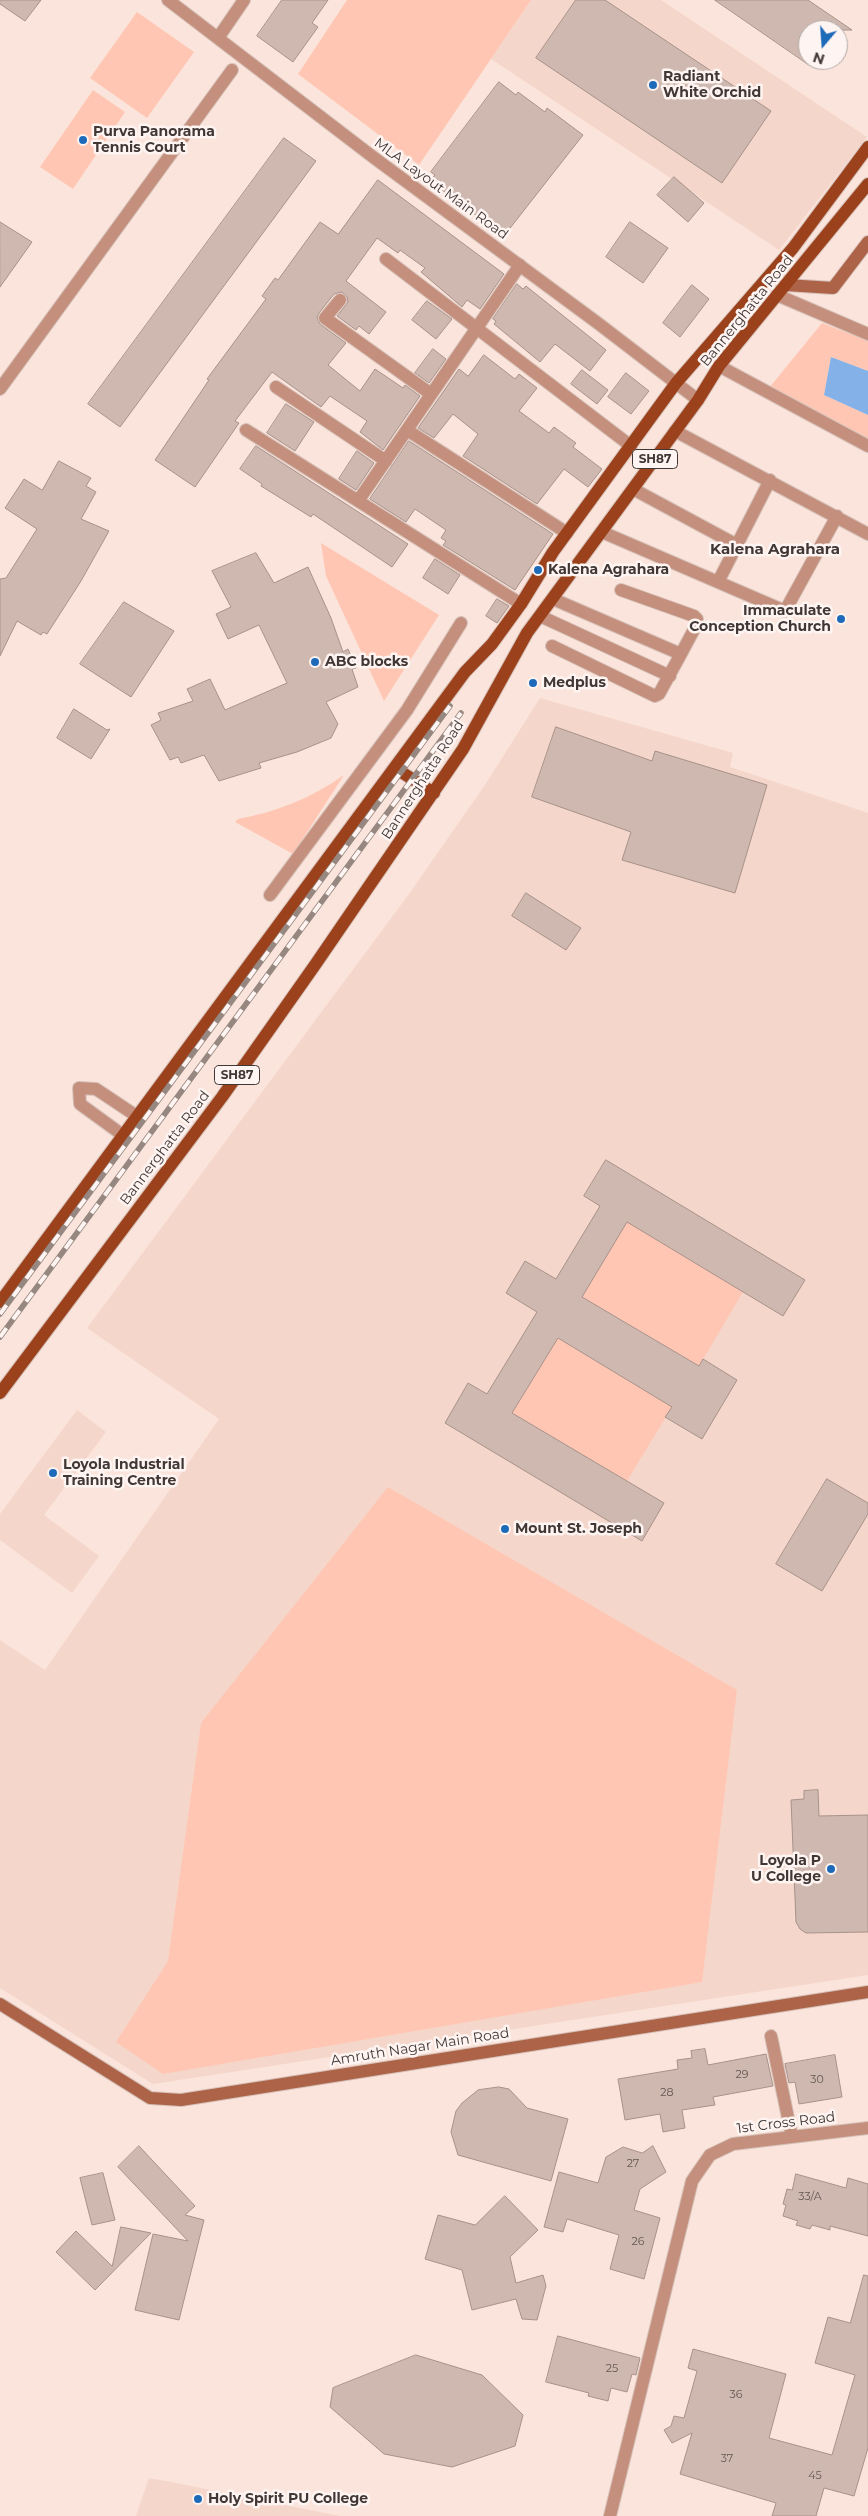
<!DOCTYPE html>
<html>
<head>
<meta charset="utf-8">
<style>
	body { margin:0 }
	#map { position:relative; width:868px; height:2516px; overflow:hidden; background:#fbe4db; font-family:Montserrat,sans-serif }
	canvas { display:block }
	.north { position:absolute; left:798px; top:20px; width:50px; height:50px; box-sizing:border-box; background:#fef4f1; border:1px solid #b2a9a6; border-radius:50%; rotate:198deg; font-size:14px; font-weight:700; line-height:20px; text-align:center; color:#413835 }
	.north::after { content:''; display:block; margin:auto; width:18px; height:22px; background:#1d6ab9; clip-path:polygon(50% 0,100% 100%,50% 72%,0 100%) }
</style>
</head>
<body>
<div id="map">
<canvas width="868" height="2516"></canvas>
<div class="north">N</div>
</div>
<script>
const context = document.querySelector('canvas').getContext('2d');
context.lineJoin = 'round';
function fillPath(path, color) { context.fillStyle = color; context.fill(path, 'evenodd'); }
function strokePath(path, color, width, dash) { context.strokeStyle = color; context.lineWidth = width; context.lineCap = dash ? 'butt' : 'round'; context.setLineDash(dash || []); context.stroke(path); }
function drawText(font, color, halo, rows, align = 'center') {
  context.font = font + ' Montserrat,sans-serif'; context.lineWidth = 5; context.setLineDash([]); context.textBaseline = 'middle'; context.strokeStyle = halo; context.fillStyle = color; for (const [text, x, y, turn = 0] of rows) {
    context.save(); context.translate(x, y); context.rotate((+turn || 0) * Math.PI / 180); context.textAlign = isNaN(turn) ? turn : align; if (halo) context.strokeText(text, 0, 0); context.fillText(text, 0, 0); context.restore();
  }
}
const built = new Path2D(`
	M 531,0 L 661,0 L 867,137 L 779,250 L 491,59 Z
	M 540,698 L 733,753 L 730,767 L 868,813 L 868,1975 L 153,2084 L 0,1988 L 0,1640 L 45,1670 L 219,1419 L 87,1328 L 409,894 L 485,785 Z
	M 77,1410 L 106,1432 L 44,1515 L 99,1556 L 72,1593 L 0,1540 L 0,1514 Z
	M 149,2478 L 171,2482 L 340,2516 L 136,2516 Z`);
const green = new Path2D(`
	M 347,0 L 531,0 L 419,165 L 298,74 Z
	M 137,12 L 194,52 L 147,118 L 90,78 Z
	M 93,90 L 125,112 L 73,189 L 40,167 Z
	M 822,323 L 868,341 L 868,371 L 831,357 L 824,395 L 868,415 L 868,440 L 769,388 Z
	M 321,543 L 439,615 L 384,701 L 326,576 Z
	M 344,775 L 293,854 L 235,822 L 238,819 C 276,812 312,798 344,775 Z
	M 627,1222 L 743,1292 L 699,1366 L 582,1297 Z
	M 558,1338 L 672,1407 L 627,1481 L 512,1413 Z
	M 388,1487 L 737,1690 L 702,1982 L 163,2074 L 116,2042 L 168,1961 L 201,1723 Z`);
const water = new Path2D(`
	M 831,357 L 868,371 L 868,415 L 824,395 Z`);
const building = new Path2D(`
	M 0,0 L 41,0 L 25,21 L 0,4 Z
	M 282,0 L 328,0 L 312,23 L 318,27 L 293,62 L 257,36 Z
	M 576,0 L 605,0 L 771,111 L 722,183 L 536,58 Z
	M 715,0 L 808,0 L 852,30 L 808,30 L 808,64 Z
	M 499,82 L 516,95 L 518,92 L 545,112 L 547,108 L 583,135 L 507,232 L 488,218 L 485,222 L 430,181 L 435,175 L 431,172 Z
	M 284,138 L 316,161 L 120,427 L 88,404 Z
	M 674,177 L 704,203 L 688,222 L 657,195 Z
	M 378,180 L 504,274 L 480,309 L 467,300 L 462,307 L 421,272 L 425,268 L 400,250 L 398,253 L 377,238 L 346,281 L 386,312 L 369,334 L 359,326 L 356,330 L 337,316 L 348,302 L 347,297 L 342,292 L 334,294 L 319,313 L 317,317 L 320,324 L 346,343 L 328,365 L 360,391 L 375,369 L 403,388 L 405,385 L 420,396 L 383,450 L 360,432 L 367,421 L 330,396 L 321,407 L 272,372 L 235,421 L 239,423 L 195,487 L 155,460 L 209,380 L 207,379 L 266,299 L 262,296 L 275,278 L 278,280 L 320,222 L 338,234 Z
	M 0,222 L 32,242 L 0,287 Z
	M 630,222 L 668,248 L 643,283 L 606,257 Z
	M 517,284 L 523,289 L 526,286 L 606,350 L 590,371 L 555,344 L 540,362 L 494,324 L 496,321 L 493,319 Z
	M 692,285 L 709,299 L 680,337 L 663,323 Z
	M 427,301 L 452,319 L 436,339 L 412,320 Z
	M 433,349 L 446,359 L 429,383 L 415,373 Z
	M 484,355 L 515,379 L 519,374 L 537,388 L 519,411 L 549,433 L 554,427 L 576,443 L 573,447 L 602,469 L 588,487 L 564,469 L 537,504 L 463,456 L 478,434 L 453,414 L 434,438 L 418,428 L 459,369 L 468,376 Z
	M 582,370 L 608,390 L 597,404 L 571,384 Z
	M 626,373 L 649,391 L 631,414 L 608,397 Z
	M 286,404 L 314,422 L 295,451 L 267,433 Z
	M 409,441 L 553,534 L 515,590 L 443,545 L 446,541 L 441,538 L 446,530 L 415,509 L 406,522 L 370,499 Z
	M 256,446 L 408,544 L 392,567 L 313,514 L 311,517 L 261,486 L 262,484 L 240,469 Z
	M 357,451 L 374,463 L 356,490 L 339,479 Z
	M 59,461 L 91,478 L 86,486 L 96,492 L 81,519 L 109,531 L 81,581 L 47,634 L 43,632 L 41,635 L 17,621 L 0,656 L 0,579 L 6,578 L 37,529 L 5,508 L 24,479 L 42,490 Z
	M 256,553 L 274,583 L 308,567 L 331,618 L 343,652 L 348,649 L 356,668 L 352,669 L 358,687 L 326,702 L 338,724 L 331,738 L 297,752 L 259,763 L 261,768 L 219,781 L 204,755 L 181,763 L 178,757 L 170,760 L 151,725 L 161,720 L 158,713 L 193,701 L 187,689 L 210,679 L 225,710 L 287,683 L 259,625 L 228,639 L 216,614 L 231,607 L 212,571 Z
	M 435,559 L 460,575 L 448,594 L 423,578 Z
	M 497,599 L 509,606 L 497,623 L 486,616 Z
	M 124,602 L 174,631 L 131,697 L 80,664 Z
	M 74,709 L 107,730 L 110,729 L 91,759 L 57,738 Z
	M 556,727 L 652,761 L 655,751 L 767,785 L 735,893 L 622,860 L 631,832 L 532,797 Z
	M 526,893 L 581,928 L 566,950 L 512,916 Z
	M 606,1160 L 805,1280 L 783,1316 L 627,1222 L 582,1297 L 699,1366 L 703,1359 L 737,1380 L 702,1439 L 665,1417 L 672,1407 L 558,1338 L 512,1413 L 664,1503 L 642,1541 L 445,1423 L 468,1383 L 487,1394 L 537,1312 L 506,1293 L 525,1261 L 556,1279 L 600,1206 L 584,1196 Z
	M 827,1479 L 868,1503 L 868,1514 L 822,1591 L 776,1564 Z
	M 818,1790 L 819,1816 L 868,1815 L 868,1932 L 806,1933 L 800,1929 L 796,1922 L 791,1800 L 804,1799 L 804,1791 Z
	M 705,2049 L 708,2065 L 766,2054 L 773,2086 L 713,2097 L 715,2105 L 682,2110 L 685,2128 L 663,2132 L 660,2114 L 625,2120 L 618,2079 L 678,2069 L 677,2060 L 692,2058 L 691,2051 Z
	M 835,2055 L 842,2097 L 799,2104 L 795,2082 L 789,2083 L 785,2064 Z
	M 499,2087 L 509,2089 L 527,2108 L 568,2119 L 551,2181 L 458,2155 L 451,2132 L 456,2111 L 462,2103 L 478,2090 Z
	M 139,2146 L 195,2206 L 185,2215 L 204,2220 L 179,2320 L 135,2310 L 153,2234 L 188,2241 L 118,2167 Z
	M 653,2146 L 666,2172 L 640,2189 L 634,2210 L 660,2218 L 644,2279 L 610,2269 L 619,2235 L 567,2219 L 563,2232 L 544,2227 L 559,2172 L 598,2183 L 606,2157 L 623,2147 L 642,2153 Z
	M 103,2173 L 115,2220 L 92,2225 L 80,2178 Z
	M 796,2174 L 846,2188 L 848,2178 L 868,2184 L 868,2236 L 830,2226 L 830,2230 L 812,2225 L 810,2229 L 796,2225 L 798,2221 L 783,2216 L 786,2205 L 783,2204 L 787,2189 L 792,2190 Z
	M 505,2196 L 538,2230 L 510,2257 L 516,2283 L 543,2275 L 546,2286 L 537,2320 L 522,2319 L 516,2299 L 472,2310 L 462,2270 L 425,2259 L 438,2215 L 475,2225 Z
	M 121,2227 L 151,2233 L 95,2290 L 56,2252 L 76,2231 L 112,2266 Z
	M 864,2275 L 868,2276 L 868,2448 L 854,2496 L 824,2488 L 816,2516 L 772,2516 L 776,2503 L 680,2474 L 692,2433 L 672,2443 L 664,2430 L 671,2426 L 674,2416 L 684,2418 L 697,2371 L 688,2368 L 693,2349 L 786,2374 L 769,2438 L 832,2455 L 855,2375 L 815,2363 L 828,2317 L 850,2323 Z
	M 558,2336 L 640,2358 L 636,2375 L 632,2374 L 627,2392 L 611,2388 L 608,2401 L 588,2396 L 589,2393 L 546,2382 Z
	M 416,2355 L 482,2375 L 523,2415 L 515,2446 L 452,2467 L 384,2454 L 330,2407 L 333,2388 Z`);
const street = new Path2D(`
	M 168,0 L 373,157 L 599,324 L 698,400
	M 218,38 L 244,0
	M 386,259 L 631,446
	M 777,295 L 868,334
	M 340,300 L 325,318 L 431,394
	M 719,366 L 868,446
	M 276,387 L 386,461
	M 0,389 L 232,70
	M 246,430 L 521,604
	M 407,430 L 567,533
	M 675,431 L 868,534
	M 633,489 L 737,545
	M 358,501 L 520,265
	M 602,532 L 785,611 L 837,516
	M 718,582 L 770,480
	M 553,599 L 676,652 L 682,652 L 697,624 L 697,619 L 694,616 L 621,590
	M 540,616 L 670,676
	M 552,646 L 655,696 L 659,694 L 682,652
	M 270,895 L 407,710 L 461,623
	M 124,1136 L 80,1104 L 79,1088 L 96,1089 L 138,1117
	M 771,2036 L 792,2137
	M 610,2516 L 692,2181 L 710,2155 L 733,2144 L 868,2128`);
const secondary = new Path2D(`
	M 786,285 L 833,288 L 868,242
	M 0,2004 L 150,2098 L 181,2100 L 868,1992`);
const primary = new Path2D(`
	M 395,768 L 434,793
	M 0,1302 L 465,672 L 492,644 L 521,604 L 553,552 L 676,383 L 793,248 L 868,147
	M 0,1393 L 222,1097 L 315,965 L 463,749 L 527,633 L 698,400 L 719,366 L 868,184`);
const rail = new Path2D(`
	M 0,1314 L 450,706
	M 0,1337 L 461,713`);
const markers = [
	[653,85,5,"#1d6ab9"],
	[83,140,5,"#1d6ab9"],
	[538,570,5,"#1d6ab9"],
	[841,619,5,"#1d6ab9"],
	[315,662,5,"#1d6ab9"],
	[533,683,5,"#1d6ab9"],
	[53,1473,5,"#1d6ab9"],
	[505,1529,5,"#1d6ab9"],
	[831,1869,5,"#1d6ab9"],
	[198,2499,5,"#1d6ab9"]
];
const numberNames = [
	["29",742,2075],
	["30",817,2080],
	["28",667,2093],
	["27",633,2164],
	["33/A",810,2197],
	["26",638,2242],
	["25",612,2369],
	["36",736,2395],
	["37",727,2459],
	["45",815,2476]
];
const shields = [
	[655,459,45],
	[237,1075,45]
];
const shieldNames = [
	["SH87",655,459],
	["SH87",237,1075]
];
const poiNames = [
	["Radiant",663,77],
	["White Orchid",663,93],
	["Purva Panorama",93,132],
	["Tennis Court",93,148],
	["Kalena Agrahara",548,570],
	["Immaculate",831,611,"right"],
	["Conception Church",831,627,"right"],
	["ABC blocks",325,662],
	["Medplus",543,683],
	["Loyola Industrial",63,1465],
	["Training Centre",63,1481],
	["Mount St. Joseph",515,1529],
	["Loyola P",821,1861,"right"],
	["U College",821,1877,"right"],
	["Holy Spirit PU College",208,2499]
];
const streetNames = [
	["MLA Layout Main Road",441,189,36],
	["Bannerghatta Road",747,311,-51],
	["Bannerghatta Road",423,780,-57],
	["Bannerghatta Road",165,1148,-53],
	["Amruth Nagar Main Road",420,2047,-9],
	["1st Cross Road",786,2123,-7]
];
const neighbourhoodNames = [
	["Kalena Agrahara",775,550]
];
fillPath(built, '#f5d6cb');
fillPath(green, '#ffc7b3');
fillPath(water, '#84b1e8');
fillPath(building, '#cfb8b0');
strokePath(building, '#a7928a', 1);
strokePath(street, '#d6c2ba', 14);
strokePath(secondary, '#d6c2ba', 14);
strokePath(primary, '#d6c2ba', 14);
strokePath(street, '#c4907d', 12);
strokePath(secondary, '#ad6348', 12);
strokePath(primary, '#9b411c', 12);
strokePath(rail, '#968781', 5.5);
strokePath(rail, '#fef4f1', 4, [11]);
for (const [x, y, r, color] of markers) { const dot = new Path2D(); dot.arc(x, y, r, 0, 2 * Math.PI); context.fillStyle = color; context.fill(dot); strokePath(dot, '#fef4f1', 2); }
drawText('11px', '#645854', null, numberNames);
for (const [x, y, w] of shields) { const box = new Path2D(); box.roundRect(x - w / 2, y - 9.5, w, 19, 4); context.fillStyle = '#fef4f1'; context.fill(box); strokePath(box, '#413835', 1); }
drawText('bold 12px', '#413835', null, shieldNames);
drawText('bold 14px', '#413835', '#fef4f1', poiNames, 'left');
drawText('14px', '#413835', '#fef4f1', streetNames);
drawText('bold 15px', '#413835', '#fef4f1', neighbourhoodNames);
</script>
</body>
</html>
